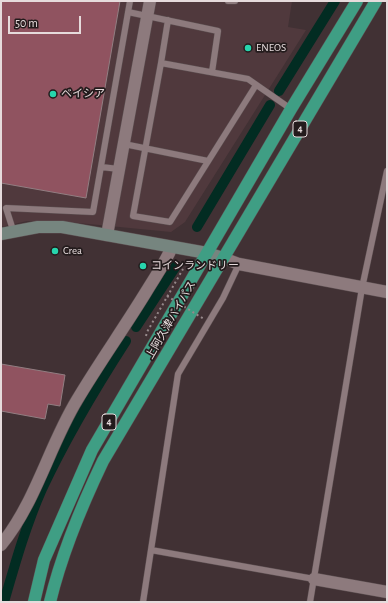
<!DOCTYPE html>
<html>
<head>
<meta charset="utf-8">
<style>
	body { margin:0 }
	#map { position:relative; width:388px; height:603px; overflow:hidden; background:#413134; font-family:"Alegreya Sans",sans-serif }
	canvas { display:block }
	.frame { position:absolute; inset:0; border:2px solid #e6dbdc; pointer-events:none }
	.scale { position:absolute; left:8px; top:16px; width:73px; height:18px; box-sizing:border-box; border:2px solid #e6dbdc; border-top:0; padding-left:5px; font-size:12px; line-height:14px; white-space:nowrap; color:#e6dbdc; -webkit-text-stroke:3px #231b1c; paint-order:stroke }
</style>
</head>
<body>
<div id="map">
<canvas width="388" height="603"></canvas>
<div class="frame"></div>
<div class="scale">50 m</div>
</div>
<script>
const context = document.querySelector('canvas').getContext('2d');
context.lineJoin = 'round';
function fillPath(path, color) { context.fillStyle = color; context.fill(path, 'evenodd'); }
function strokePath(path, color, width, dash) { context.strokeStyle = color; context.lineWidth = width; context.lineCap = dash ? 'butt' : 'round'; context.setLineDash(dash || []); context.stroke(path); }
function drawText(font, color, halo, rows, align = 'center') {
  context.font = font + ' "Alegreya Sans","Noto Sans JP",sans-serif'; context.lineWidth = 3.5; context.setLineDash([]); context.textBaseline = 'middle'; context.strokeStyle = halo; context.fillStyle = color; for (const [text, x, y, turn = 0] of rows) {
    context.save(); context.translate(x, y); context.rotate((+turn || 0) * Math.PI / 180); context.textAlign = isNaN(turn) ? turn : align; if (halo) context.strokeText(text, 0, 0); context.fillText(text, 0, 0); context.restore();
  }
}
const built = new Path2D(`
	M 1,1 L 292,1 L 288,27 L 306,30 L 185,222 L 171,232 L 58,221 L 27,221 L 1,227 Z`);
const canal = new Path2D(`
	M 279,91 L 335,1
	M 197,227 L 270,105
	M 136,327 L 176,266
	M 4,602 C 15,564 26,525 42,489 C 66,438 95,389 126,341`);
const building = new Path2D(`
	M 2,1 L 120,1 L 86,198 L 1,183 Z
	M 1,364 L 65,375 L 60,406 L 48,404 L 45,419 L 1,411 Z`);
const path = new Path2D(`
	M 146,336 L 147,332 L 183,269`);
const lane = new Path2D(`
	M 228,1 L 235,1
	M 128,12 L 218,31 L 212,72
	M 161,63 L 168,20
	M 256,85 L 170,222 L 133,216 L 161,63 L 248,79 L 291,109
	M 124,144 L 208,161
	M 101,167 L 119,169
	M 13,230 L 6,208 L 93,212 L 130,1
	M 151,550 L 314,579
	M 143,602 L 178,374 L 223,298 L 239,264
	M 310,602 L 362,288 L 387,171`);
const street = new Path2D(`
	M 107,235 L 150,1
	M 223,258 L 239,264 L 387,292
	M 1,545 C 36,502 49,446 77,400 C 99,363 124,328 146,292 C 155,277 165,263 172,247
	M 314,579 L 387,592`);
const secondary = new Path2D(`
	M 1,234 L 38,227 L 62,227 L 207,253 L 223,258`);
const highway = new Path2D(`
	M 34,602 L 44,560 L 92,450 L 291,109 L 357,1
	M 50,602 C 62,552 81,507 103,461 L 376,1`);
const pathBridge = new Path2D(`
	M 167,296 L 204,319`);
const markers = [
	[248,48,4,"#27d5ad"],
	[53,94,4,"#27d5ad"],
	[55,251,4,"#27d5ad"],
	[143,266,4,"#27d5ad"]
];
const shields = [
	[300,129,14],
	[109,422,14]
];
const shieldNames = [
	["4",300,129],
	["4",109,422]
];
const poiNames = [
	["ENEOS",256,48],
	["ベイシア",61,94],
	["Crea",63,251],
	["コインランドリー",151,266]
];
const streetNames = [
	["上阿久津バイパス",171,320,-60]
];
fillPath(built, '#50393d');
strokePath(canal, '#022c22', 10);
fillPath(building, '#905360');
strokePath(building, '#927e82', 1);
strokePath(lane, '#5c4f51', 7);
strokePath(street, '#5c4f51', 13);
strokePath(secondary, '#5c4f51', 13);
strokePath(highway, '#5c4f51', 13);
strokePath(path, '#96898b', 2, [2, 3]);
strokePath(lane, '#8d7a7d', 6);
strokePath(street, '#8d7a7d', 12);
strokePath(secondary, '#76857f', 12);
strokePath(highway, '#3f9e84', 12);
strokePath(pathBridge, '#96898b', 2, [2, 3]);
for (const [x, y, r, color] of markers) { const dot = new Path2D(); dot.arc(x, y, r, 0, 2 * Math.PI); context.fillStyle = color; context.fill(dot); strokePath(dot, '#231b1c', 1.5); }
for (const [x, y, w] of shields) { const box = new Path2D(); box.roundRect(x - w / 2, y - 8, w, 16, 3); context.fillStyle = '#231b1c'; context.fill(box); strokePath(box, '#e6dbdc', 1); }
drawText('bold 10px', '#e6dbdc', null, shieldNames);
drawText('11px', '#e6dbdc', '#231b1c', poiNames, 'left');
drawText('11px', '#e6dbdc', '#231b1c', streetNames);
</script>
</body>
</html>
